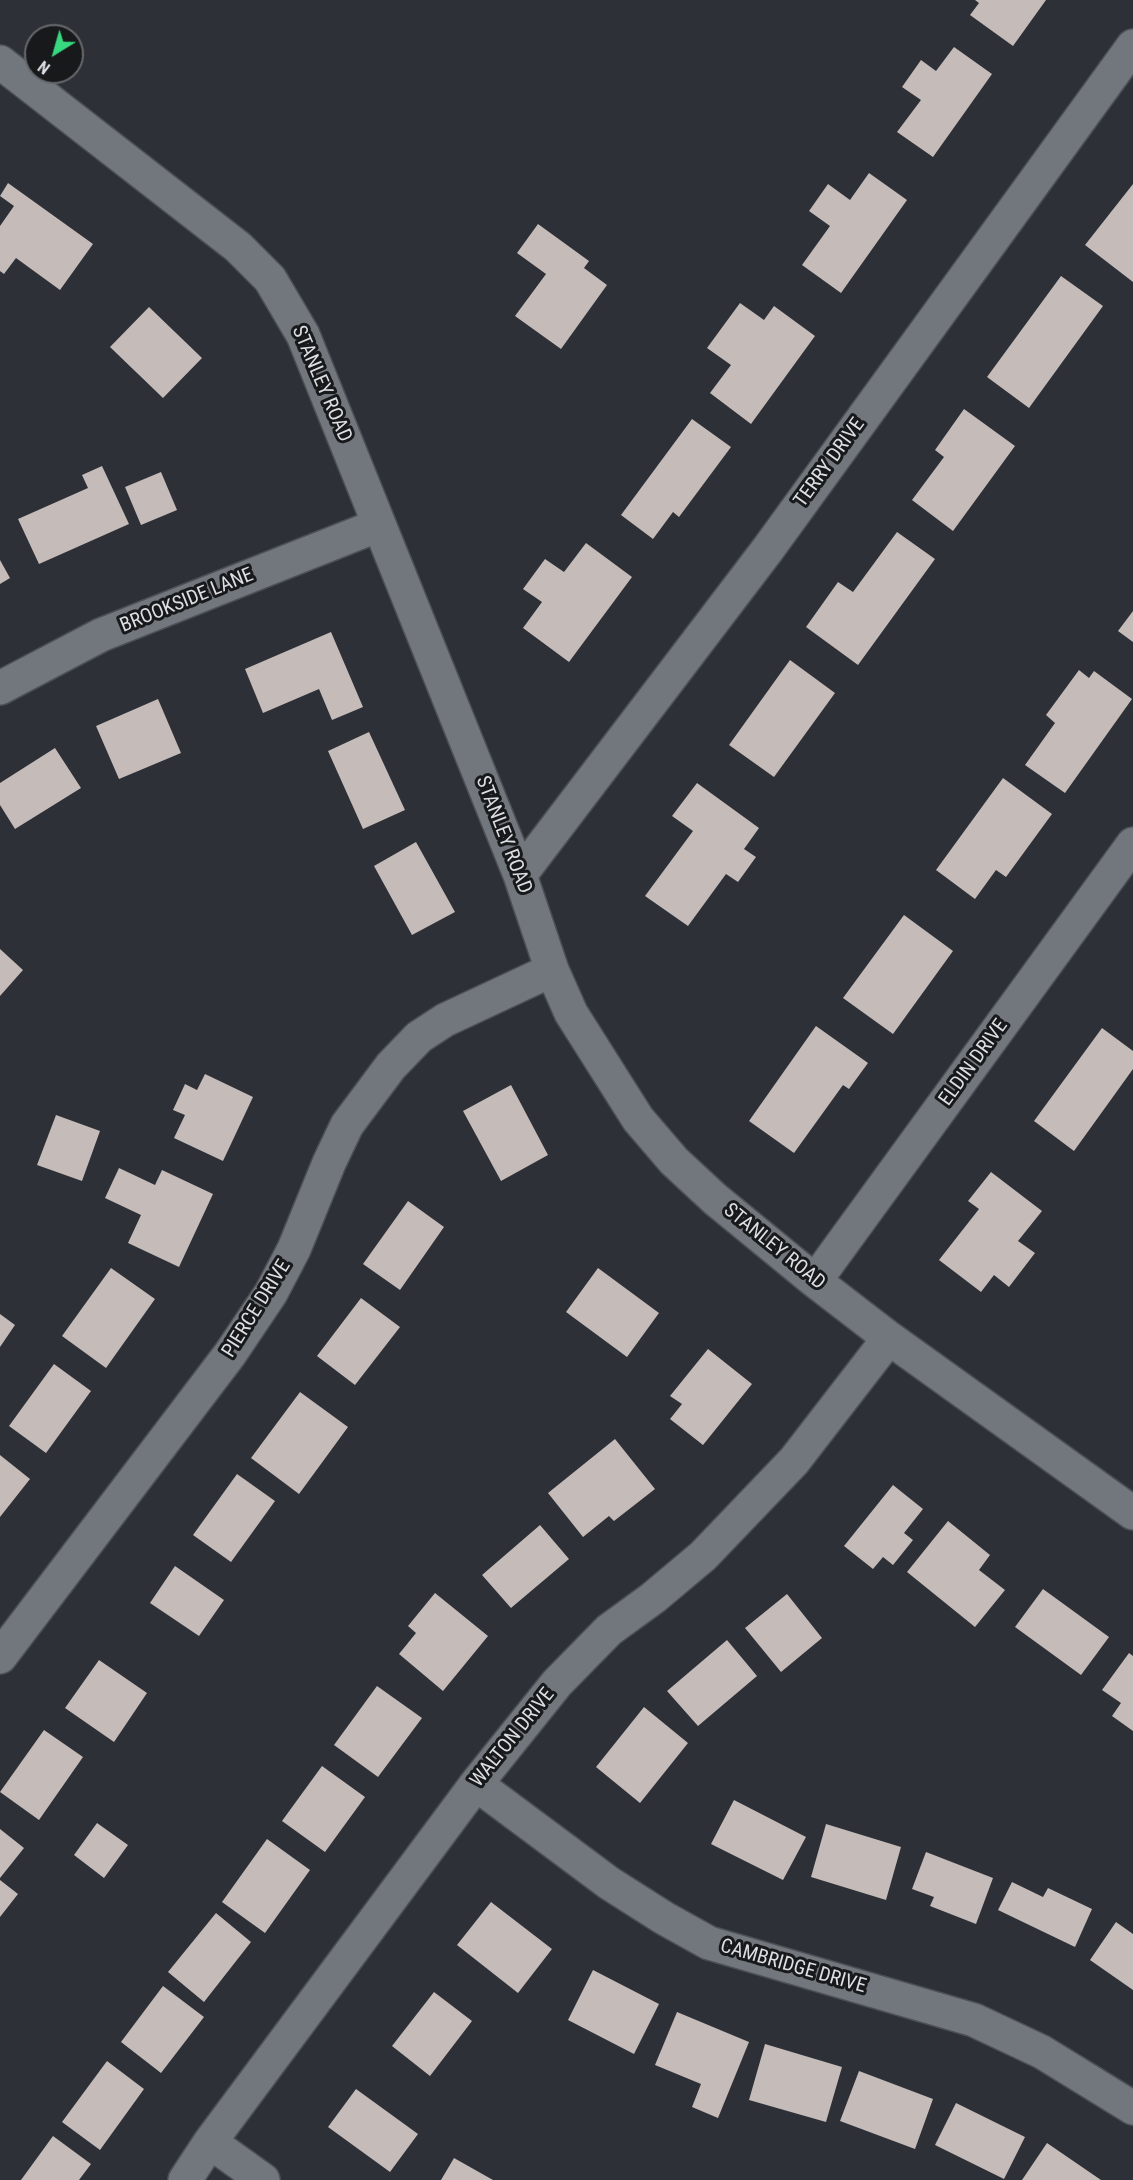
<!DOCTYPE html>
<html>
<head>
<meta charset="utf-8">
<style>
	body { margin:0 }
	#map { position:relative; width:1133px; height:2180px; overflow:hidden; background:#2d3137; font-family:"Roboto Condensed",sans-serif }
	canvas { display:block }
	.north { position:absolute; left:24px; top:24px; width:60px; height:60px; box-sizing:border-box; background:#17191b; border:2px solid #65686b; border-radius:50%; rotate:217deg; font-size:16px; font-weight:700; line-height:24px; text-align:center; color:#dbdee2 }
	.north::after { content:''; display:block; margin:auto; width:21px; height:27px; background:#37d880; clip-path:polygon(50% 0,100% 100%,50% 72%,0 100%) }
</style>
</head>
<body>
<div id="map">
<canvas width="1133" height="2180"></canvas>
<div class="north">N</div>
</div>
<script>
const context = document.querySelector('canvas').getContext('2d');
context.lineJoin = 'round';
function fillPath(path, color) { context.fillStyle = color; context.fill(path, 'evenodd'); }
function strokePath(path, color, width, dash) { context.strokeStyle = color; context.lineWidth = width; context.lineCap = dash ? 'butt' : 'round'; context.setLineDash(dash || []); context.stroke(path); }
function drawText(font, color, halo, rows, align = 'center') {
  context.font = font + ' "Roboto Condensed",sans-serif'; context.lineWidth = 6; context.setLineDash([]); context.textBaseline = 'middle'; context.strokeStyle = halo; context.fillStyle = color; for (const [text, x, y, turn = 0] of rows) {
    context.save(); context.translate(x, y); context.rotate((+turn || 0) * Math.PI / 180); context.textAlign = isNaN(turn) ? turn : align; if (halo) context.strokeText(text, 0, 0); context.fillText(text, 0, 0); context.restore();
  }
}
const building = new Path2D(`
	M 975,0 L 1046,0 L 1013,46 L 970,15 L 979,3 Z
	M 954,47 L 992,74 L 933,157 L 897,132 L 921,100 L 902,87 L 921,60 L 936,71 Z
	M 869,173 L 907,200 L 841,293 L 802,265 L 830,226 L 809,211 L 828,184 L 850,200 Z
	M 8,183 L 93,244 L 60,290 L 16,258 L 4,274 L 0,271 L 0,226 L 14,206 L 0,196 Z
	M 1133,184 L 1133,282 L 1085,245 Z
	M 538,224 L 589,261 L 584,268 L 607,285 L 561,349 L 515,316 L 546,274 L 517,253 Z
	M 1061,276 L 1103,306 L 1029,408 L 987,377 Z
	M 740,303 L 764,320 L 774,306 L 815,336 L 751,424 L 710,393 L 731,365 L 707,348 Z
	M 149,307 L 202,358 L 163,398 L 110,347 Z
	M 964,409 L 1015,446 L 953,531 L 912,500 L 944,457 L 935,450 Z
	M 692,419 L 731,447 L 679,517 L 673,512 L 653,539 L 621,515 Z
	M 102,466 L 129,524 L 39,564 L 18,519 L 88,488 L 82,475 Z
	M 161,472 L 177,510 L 141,525 L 125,487 Z
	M 897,532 L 935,559 L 858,665 L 806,627 L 838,582 L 853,592 Z
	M 586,543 L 632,577 L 569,662 L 523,628 L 542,602 L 523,589 L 545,559 L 564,572 Z
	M 0,560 L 10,578 L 0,584 Z
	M 1133,611 L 1133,642 L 1118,631 Z
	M 331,632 L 363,707 L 332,720 L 319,689 L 263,713 L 245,669 Z
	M 790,660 L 835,693 L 774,777 L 729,745 Z
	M 1079,670 L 1089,678 L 1094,671 L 1132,699 L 1065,793 L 1025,765 L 1055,723 L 1046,715 Z
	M 158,699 L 181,753 L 119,779 L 96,726 Z
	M 369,732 L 405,810 L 363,829 L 328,751 Z
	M 55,748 L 81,788 L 15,829 L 0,805 L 0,783 Z
	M 1003,778 L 1052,814 L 1006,877 L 996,870 L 975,899 L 936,870 Z
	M 697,783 L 759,828 L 744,849 L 756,857 L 738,882 L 726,874 L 688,926 L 645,896 L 693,831 L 672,816 Z
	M 416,842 L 455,912 L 412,935 L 374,866 Z
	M 904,915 L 953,951 L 893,1034 L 843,998 Z
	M 0,949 L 23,970 L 0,996 Z
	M 816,1026 L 868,1063 L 849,1089 L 843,1085 L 794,1153 L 749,1121 Z
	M 1102,1028 L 1133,1051 L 1133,1069 L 1074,1151 L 1034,1121 Z
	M 205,1074 L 253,1097 L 223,1161 L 174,1138 L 185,1115 L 173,1110 L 185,1084 L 197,1090 Z
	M 511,1085 L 548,1155 L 501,1181 L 463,1111 Z
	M 56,1115 L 100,1131 L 82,1181 L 37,1165 Z
	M 119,1168 L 155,1185 L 162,1170 L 213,1194 L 179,1267 L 128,1243 L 141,1215 L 105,1198 Z
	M 991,1172 L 1042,1211 L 1018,1241 L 1035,1253 L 1009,1287 L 994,1275 L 981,1292 L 939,1260 L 979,1209 L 968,1201 Z
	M 408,1201 L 444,1227 L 400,1290 L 363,1264 Z
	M 111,1268 L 155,1299 L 106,1368 L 62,1336 Z
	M 598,1268 L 659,1313 L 627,1357 L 566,1312 Z
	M 361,1298 L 400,1327 L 355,1385 L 317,1356 Z
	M 0,1314 L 15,1325 L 0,1347 Z
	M 708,1349 L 752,1384 L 703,1445 L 670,1419 L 682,1404 L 670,1396 Z
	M 54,1364 L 91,1391 L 46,1453 L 9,1426 Z
	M 300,1392 L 348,1427 L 299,1494 L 251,1458 Z
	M 615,1439 L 655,1489 L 614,1521 L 609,1516 L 583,1537 L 548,1493 Z
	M 0,1455 L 30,1479 L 0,1517 Z
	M 237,1474 L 275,1501 L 231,1562 L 193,1535 Z
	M 893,1485 L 923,1509 L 904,1533 L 913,1540 L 893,1565 L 883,1557 L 873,1569 L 844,1546 Z
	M 948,1521 L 990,1555 L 979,1570 L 1005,1590 L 975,1627 L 907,1572 Z
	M 540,1525 L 569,1559 L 511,1608 L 482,1575 Z
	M 175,1566 L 224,1600 L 199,1636 L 150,1603 Z
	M 1043,1589 L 1109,1637 L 1081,1675 L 1015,1627 Z
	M 435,1593 L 488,1636 L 443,1691 L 399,1654 L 416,1633 L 408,1626 Z
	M 787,1594 L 822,1638 L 781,1672 L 745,1628 Z
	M 727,1640 L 757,1676 L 698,1726 L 667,1691 Z
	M 1129,1653 L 1133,1656 L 1133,1731 L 1112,1716 L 1121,1703 L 1102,1690 Z
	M 99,1660 L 147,1693 L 114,1742 L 65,1708 Z
	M 377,1686 L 422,1718 L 378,1777 L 334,1745 Z
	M 644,1707 L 688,1743 L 640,1803 L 596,1767 Z
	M 44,1730 L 83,1757 L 39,1820 L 0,1792 Z
	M 322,1766 L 365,1797 L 325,1852 L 282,1821 Z
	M 734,1800 L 806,1837 L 783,1880 L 711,1844 Z
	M 97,1823 L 128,1845 L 104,1878 L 74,1855 Z
	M 826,1824 L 901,1847 L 886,1900 L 811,1877 Z
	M 0,1829 L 24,1848 L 0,1878 Z
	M 267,1839 L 310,1870 L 265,1933 L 222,1902 Z
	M 926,1852 L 993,1878 L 976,1924 L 930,1906 L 934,1897 L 912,1889 Z
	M 0,1880 L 18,1894 L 0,1917 Z
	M 1012,1882 L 1043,1897 L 1048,1888 L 1092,1909 L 1075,1947 L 998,1910 Z
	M 491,1902 L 552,1949 L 518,1993 L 457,1945 Z
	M 216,1913 L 251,1942 L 204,2002 L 168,1972 Z
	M 1116,1922 L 1133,1934 L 1133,1990 L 1090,1960 Z
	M 593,1970 L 659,2004 L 634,2054 L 568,2020 Z
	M 163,1986 L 204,2017 L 161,2073 L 121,2042 Z
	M 434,1992 L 472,2021 L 430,2076 L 392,2046 Z
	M 677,2012 L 749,2042 L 718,2118 L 692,2107 L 701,2084 L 655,2065 Z
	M 765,2044 L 842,2067 L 826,2122 L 749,2100 Z
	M 107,2061 L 144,2089 L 100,2150 L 62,2122 Z
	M 859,2071 L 933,2099 L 915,2149 L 840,2121 Z
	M 356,2089 L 418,2134 L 390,2172 L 328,2127 Z
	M 956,2103 L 1025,2137 L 1004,2179 L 935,2145 Z
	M 53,2136 L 91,2164 L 79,2180 L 21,2180 Z
	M 1047,2143 L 1101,2180 L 1022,2180 Z
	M 454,2158 L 493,2180 L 441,2180 Z`);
const minor = new Path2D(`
	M 0,62 L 238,247 L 270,279 L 303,335 L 520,875 L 552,970 L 571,1013 L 638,1119 L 674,1161 L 715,1199 L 815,1281 L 889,1338 L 1133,1513
	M 0,688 L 101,635 L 379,525
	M 520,875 L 768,549 L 1133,46
	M 815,1281 L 1133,844
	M 0,1657 L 230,1354 L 271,1293 L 294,1249 L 329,1163 L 347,1125 L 391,1066 L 419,1037 L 445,1020 L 552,970
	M 476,1784 L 609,1883 L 664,1918 L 709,1943 L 974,2020 L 1042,2052 L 1133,2108
	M 210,2142 L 263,2180
	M 185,2180 L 210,2142 L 476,1784 L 557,1683 L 609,1630 L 653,1598 L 703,1556 L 794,1461 L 889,1338`);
const streetNames = [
	["STANLEY ROAD",321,384,67],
	["TERRY DRIVE",830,463,-54],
	["BROOKSIDE LANE",187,601,-22],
	["STANLEY ROAD",503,835,69],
	["ELDIN DRIVE",974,1063,-54],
	["STANLEY ROAD",774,1247,39],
	["PIERCE DRIVE",257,1309,-58],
	["WALTON DRIVE",513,1738,-51],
	["CAMBRIDGE DRIVE",793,1967,16]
];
fillPath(building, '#c5bbb8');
strokePath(minor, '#4c5055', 36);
strokePath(minor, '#72777e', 33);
drawText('20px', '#dbdee2', '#17191b', streetNames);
</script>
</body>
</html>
